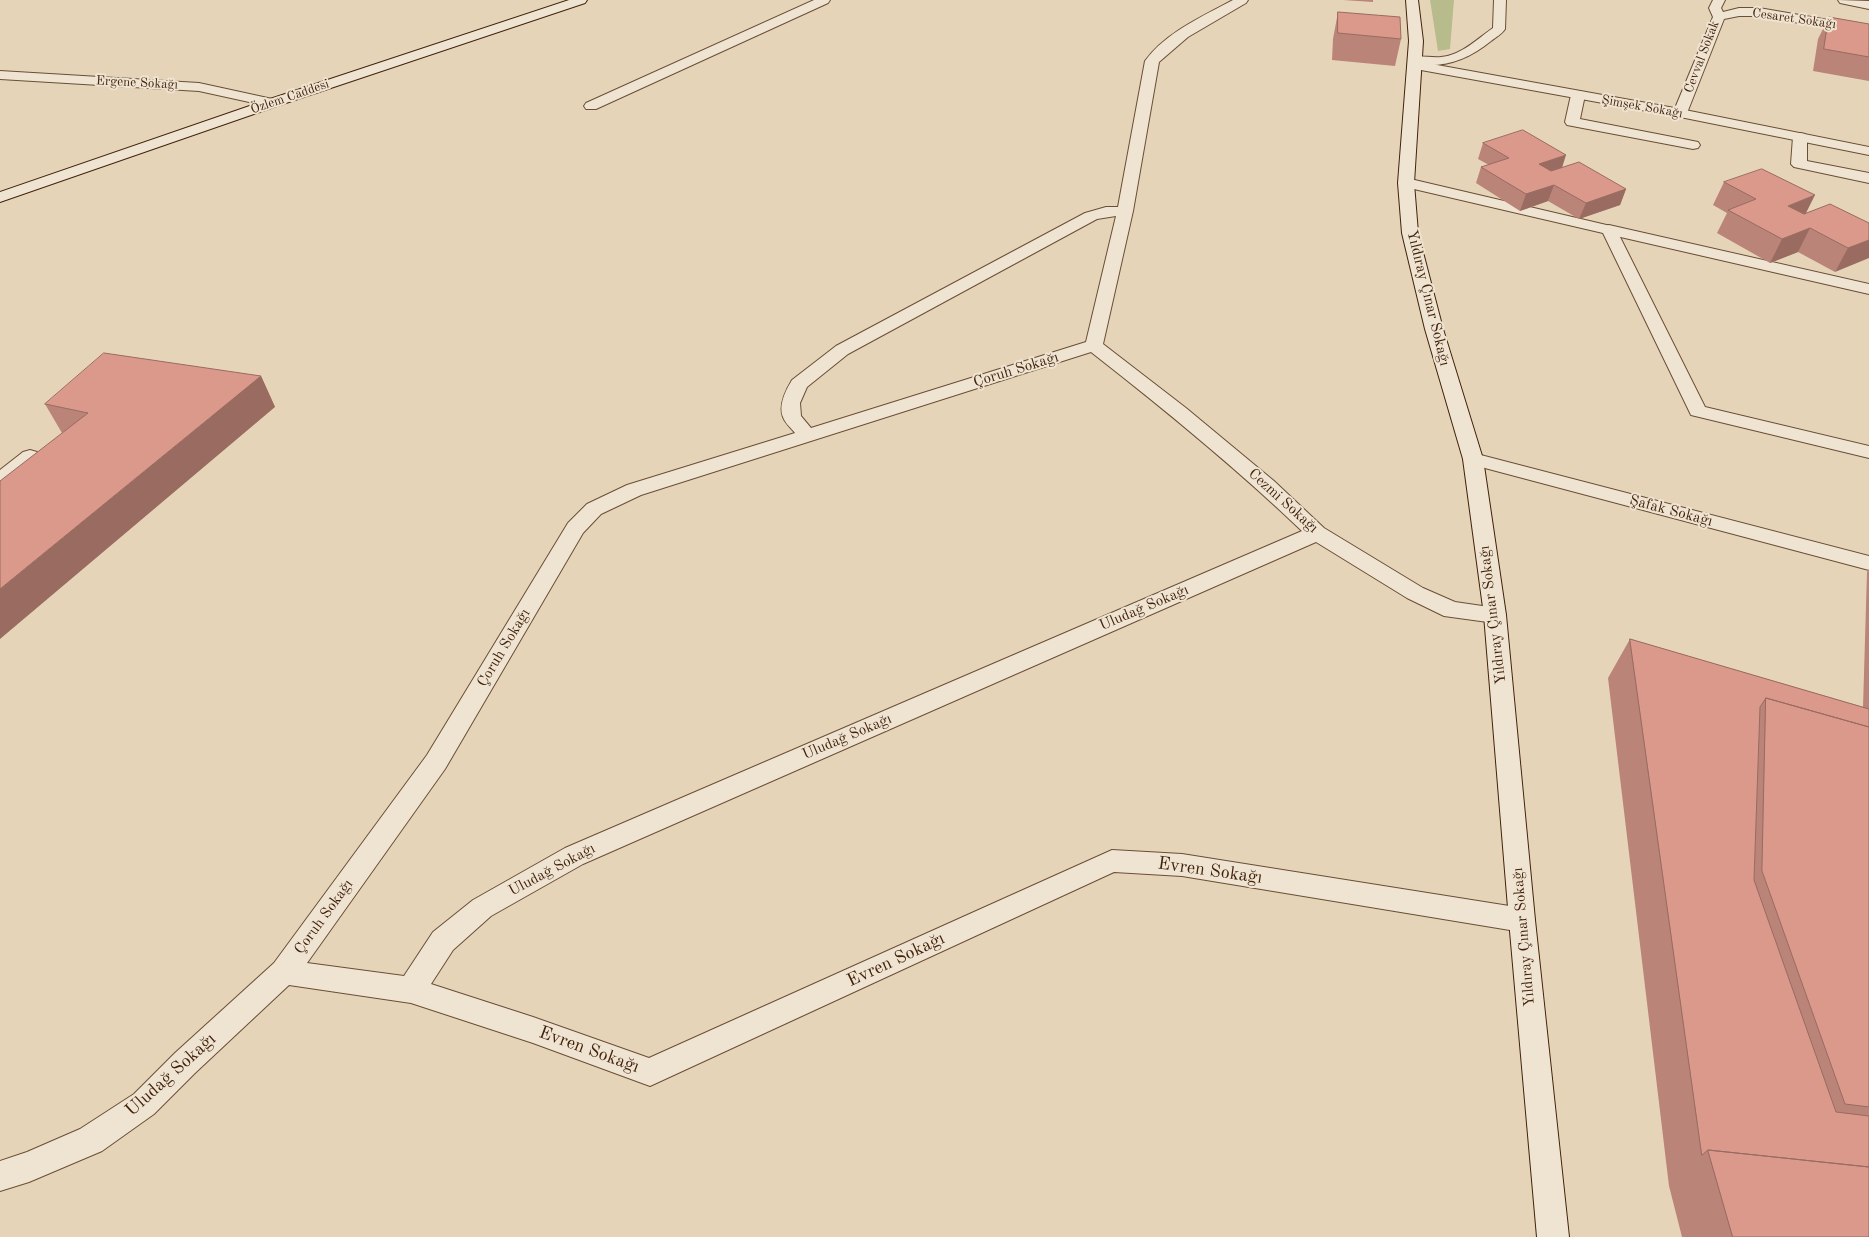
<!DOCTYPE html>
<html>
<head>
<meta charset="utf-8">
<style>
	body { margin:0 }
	canvas { display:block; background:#e6d4b9 }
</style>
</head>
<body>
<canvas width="1869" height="1237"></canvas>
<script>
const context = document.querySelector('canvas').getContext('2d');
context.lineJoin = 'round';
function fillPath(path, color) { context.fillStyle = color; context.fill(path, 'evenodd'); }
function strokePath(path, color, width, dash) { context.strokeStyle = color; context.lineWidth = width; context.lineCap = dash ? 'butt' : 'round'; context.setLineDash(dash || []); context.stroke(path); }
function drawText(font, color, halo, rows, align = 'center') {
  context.font = font + ' "Old Standard TT",serif'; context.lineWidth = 4; context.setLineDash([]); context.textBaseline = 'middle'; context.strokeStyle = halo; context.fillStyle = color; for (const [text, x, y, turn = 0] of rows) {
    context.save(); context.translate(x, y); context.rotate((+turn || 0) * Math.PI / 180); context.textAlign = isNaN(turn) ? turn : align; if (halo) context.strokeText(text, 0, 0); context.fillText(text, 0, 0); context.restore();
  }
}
const green = new Path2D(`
	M 1430,0 L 1454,0 L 1450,49 L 1438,51 Z`);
const lane = new Path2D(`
	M 1494,0 L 1506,0 L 1505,29 C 1502,34 1496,37 1491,41 C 1468,60 1441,70 1410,63 L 1408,60 L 1410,57 C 1420,55 1431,58 1441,57 C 1462,55 1477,39 1493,28 Z
	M 1713,0 L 1725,0 L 1721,8 L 1723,12 L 1739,8 L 1759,8 L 1869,27 L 1869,35 L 1759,16 L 1739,16 L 1724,19 L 1687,113 L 1685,116 L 1675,116 L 1673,113 L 1713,17 L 1709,8 Z
	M 1838,0 L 1869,1 L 1869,9 L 1840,3 Z
	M 1578,91 L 1583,92 L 1585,95 L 1580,119 L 1693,141 L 1698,142 L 1700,145 L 1698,148 L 1693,149 L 1567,125 L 1565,122 L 1571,95 L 1573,92 Z
	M 1800,133 L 1805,134 L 1807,137 L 1807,161 L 1869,173 L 1869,183 L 1794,167 L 1791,164 L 1793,137 L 1795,134 Z
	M 1609,225 L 1869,284 L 1869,294 L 1603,233 L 1601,230 L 1603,227 Z
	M 30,450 L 37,452 L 40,456 L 37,460 L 7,485 L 0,487 L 0,470 L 23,452 Z`);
const street = new Path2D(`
	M 814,0 L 830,0 L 828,3 L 596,109 L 586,109 L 584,106 L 586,103 Z
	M 1233,0 L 1248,0 L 1246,3 L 1188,37 L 1159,62 L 1133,211 L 1103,344 L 1186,408 L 1274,481 L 1324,528 L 1423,588 L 1455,602 L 1503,609 L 1506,615 L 1503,621 L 1495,623 L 1444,616 L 1407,598 L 1316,542 L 583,864 L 491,916 L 453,950 L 431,984 L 533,1017 L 649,1058 L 1112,850 L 1182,854 L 1522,908 L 1531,912 L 1535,920 L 1531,928 L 1522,932 L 1182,876 L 1114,872 L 650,1086 L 533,1043 L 411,1003 L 289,985 L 195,1073 L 154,1114 L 102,1151 L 29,1182 L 0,1191 L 0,1161 L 27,1152 L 80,1129 L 134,1094 L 175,1053 L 274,963 L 427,755 L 568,523 L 587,504 L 627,485 L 795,433 C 791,428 785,423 783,417 C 778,405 786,390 792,380 L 836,346 L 1085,213 L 1106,207 L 1118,207 L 1145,61 C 1165,33 1203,16 1233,0 ZM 1116,216 L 1086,342 L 811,428 L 801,416 L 800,403 L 807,387 L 848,354 L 1097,219 ZM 1091,352 C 1164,409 1235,467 1302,531 L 565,848 L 473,900 L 433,932 L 404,976 L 307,963 L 445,769 L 583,533 L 601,514 L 641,495 Z
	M 1415,61 L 1680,109 L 1869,147 L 1869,155 L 1680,117 L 1410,68 L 1408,65 L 1410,62 Z
	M 0,71 L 199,83 L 277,100 L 279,103 L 277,106 L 272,107 L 199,91 L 0,79 Z
	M 1406,178 L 1615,227 L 1705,407 L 1869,446 L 1869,458 L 1691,415 L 1603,233 L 1401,186 L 1398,183 L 1401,180 Z
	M 1473,453 L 1869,556 L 1869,570 L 1466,463 L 1463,459 L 1466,455 Z`);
const secondary = new Path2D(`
	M 569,0 L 587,0 L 585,3 L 277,106 L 0,202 L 0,192 L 267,100 Z
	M 1406,0 L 1418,0 L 1423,41 L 1414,183 L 1418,233 L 1443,329 L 1483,459 L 1506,615 L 1535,920 L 1569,1237 L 1537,1237 L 1509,920 L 1484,615 L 1463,459 L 1425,329 L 1402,233 L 1398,183 L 1409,41 Z`);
const wall = new Path2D(`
	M 1343,0 L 1373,0 L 1373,2 Z
	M 1338,12 L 1401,39 L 1395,66 L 1332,60 L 1333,39 Z
	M 1829,17 L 1869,24 L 1869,81 L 1813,71 L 1818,39 Z
	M 1483,143 L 1562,168 L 1626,189 L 1620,205 L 1579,219 L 1548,201 L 1520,211 L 1476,183 L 1481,167 L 1489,165 L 1478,159 Z
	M 1724,182 L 1806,213 L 1869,223 L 1835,272 L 1798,252 L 1770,263 L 1717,233 L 1727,213 L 1713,205 Z
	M 261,376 L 275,407 L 62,433 L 45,404 Z
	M 1869,569 L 1869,1237 L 1682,1237 L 1669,1186 L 1608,678 L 1630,639 L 1863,707 L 1867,572 Z`);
const shadedWall = new Path2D(`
	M 1566,155 L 1561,171 L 1533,180 L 1539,164 Z
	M 1554,185 L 1548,201 L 1520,211 L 1526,194 Z
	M 1626,189 L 1620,205 L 1579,219 L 1586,203 Z
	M 1815,195 L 1803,219 L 1788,206 Z
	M 1810,228 L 1798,252 L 1770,263 L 1782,239 Z
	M 1869,240 L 1869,258 L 1835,272 L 1848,248 Z
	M 261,376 L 275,407 L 0,639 L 0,589 Z`);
const building = new Path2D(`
	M 1338,12 L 1400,17 L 1401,39 L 1338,33 Z
	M 1829,17 L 1869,24 L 1869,57 L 1824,49 Z
	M 1523,130 L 1566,155 L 1539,164 L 1551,171 L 1579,162 L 1626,189 L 1586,203 L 1554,185 L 1526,194 L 1481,167 L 1509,158 L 1483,143 Z
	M 1762,169 L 1815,195 L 1788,206 L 1804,214 L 1830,204 L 1869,223 L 1869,240 L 1848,248 L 1810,228 L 1782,239 L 1728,210 L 1756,199 L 1724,182 Z
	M 104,353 L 261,376 L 0,589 L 0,481 L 88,413 L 45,404 Z
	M 1630,639 L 1869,709 L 1869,727 L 1766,698 L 1760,707 L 1754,880 L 1836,1112 L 1869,1116 L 1869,1167 L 1708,1150 L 1702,1155 Z
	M 1766,698 L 1869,727 L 1869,1107 L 1845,1104 L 1762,871 Z
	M 1708,1150 L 1869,1167 L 1869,1237 L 1733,1237 Z`);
const farStreetnames = [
	["Cesaret Sokağı",1794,19,8],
	["Cevval Sokak",1702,57,-69],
	["Ergene Sokağı",137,83,3],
	["Özlem Caddesi",290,97,-19],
	["Şimşek Sokağı",1642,107,10]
];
const streetNames = [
	["Yıldıray Çınar Sokağı",1428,298,76],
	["Çoruh Sokağı",1016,370,-17],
	["Cezmi Sokağı",1283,501,42],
	["Şafak Sokağı",1671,511,15],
	["Uludağ Sokağı",1144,608,-23],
	["Yıldıray Çınar Sokağı",1493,615,-97],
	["Çoruh Sokağı",504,648,-59],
	["Uludağ Sokağı",847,737,-23],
	["Uludağ Sokağı",552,870,-28],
	["Çoruh Sokağı",324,917,-54],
	["Yıldıray Çınar Sokağı",1524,937,-95]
];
const nearStreetnames = [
	["Evren Sokağı",1210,871,8],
	["Evren Sokağı",896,960,-25],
	["Evren Sokağı",589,1050,20],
	["Uludağ Sokağı",171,1075,-42]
];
fillPath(green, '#b8bc8d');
strokePath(lane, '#6a4e36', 2);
strokePath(street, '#6a4e36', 2);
strokePath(secondary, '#41220a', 2);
fillPath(lane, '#efe3d2');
fillPath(street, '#efe3d2');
fillPath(secondary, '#efe3d2');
fillPath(wall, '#bb8478');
fillPath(shadedWall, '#996b61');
fillPath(building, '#da998b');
strokePath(building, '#996b61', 1);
drawText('13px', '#41220a', '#efe3d2', farStreetnames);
drawText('15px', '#41220a', '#efe3d2', streetNames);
drawText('18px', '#41220a', '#efe3d2', nearStreetnames);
</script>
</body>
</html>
